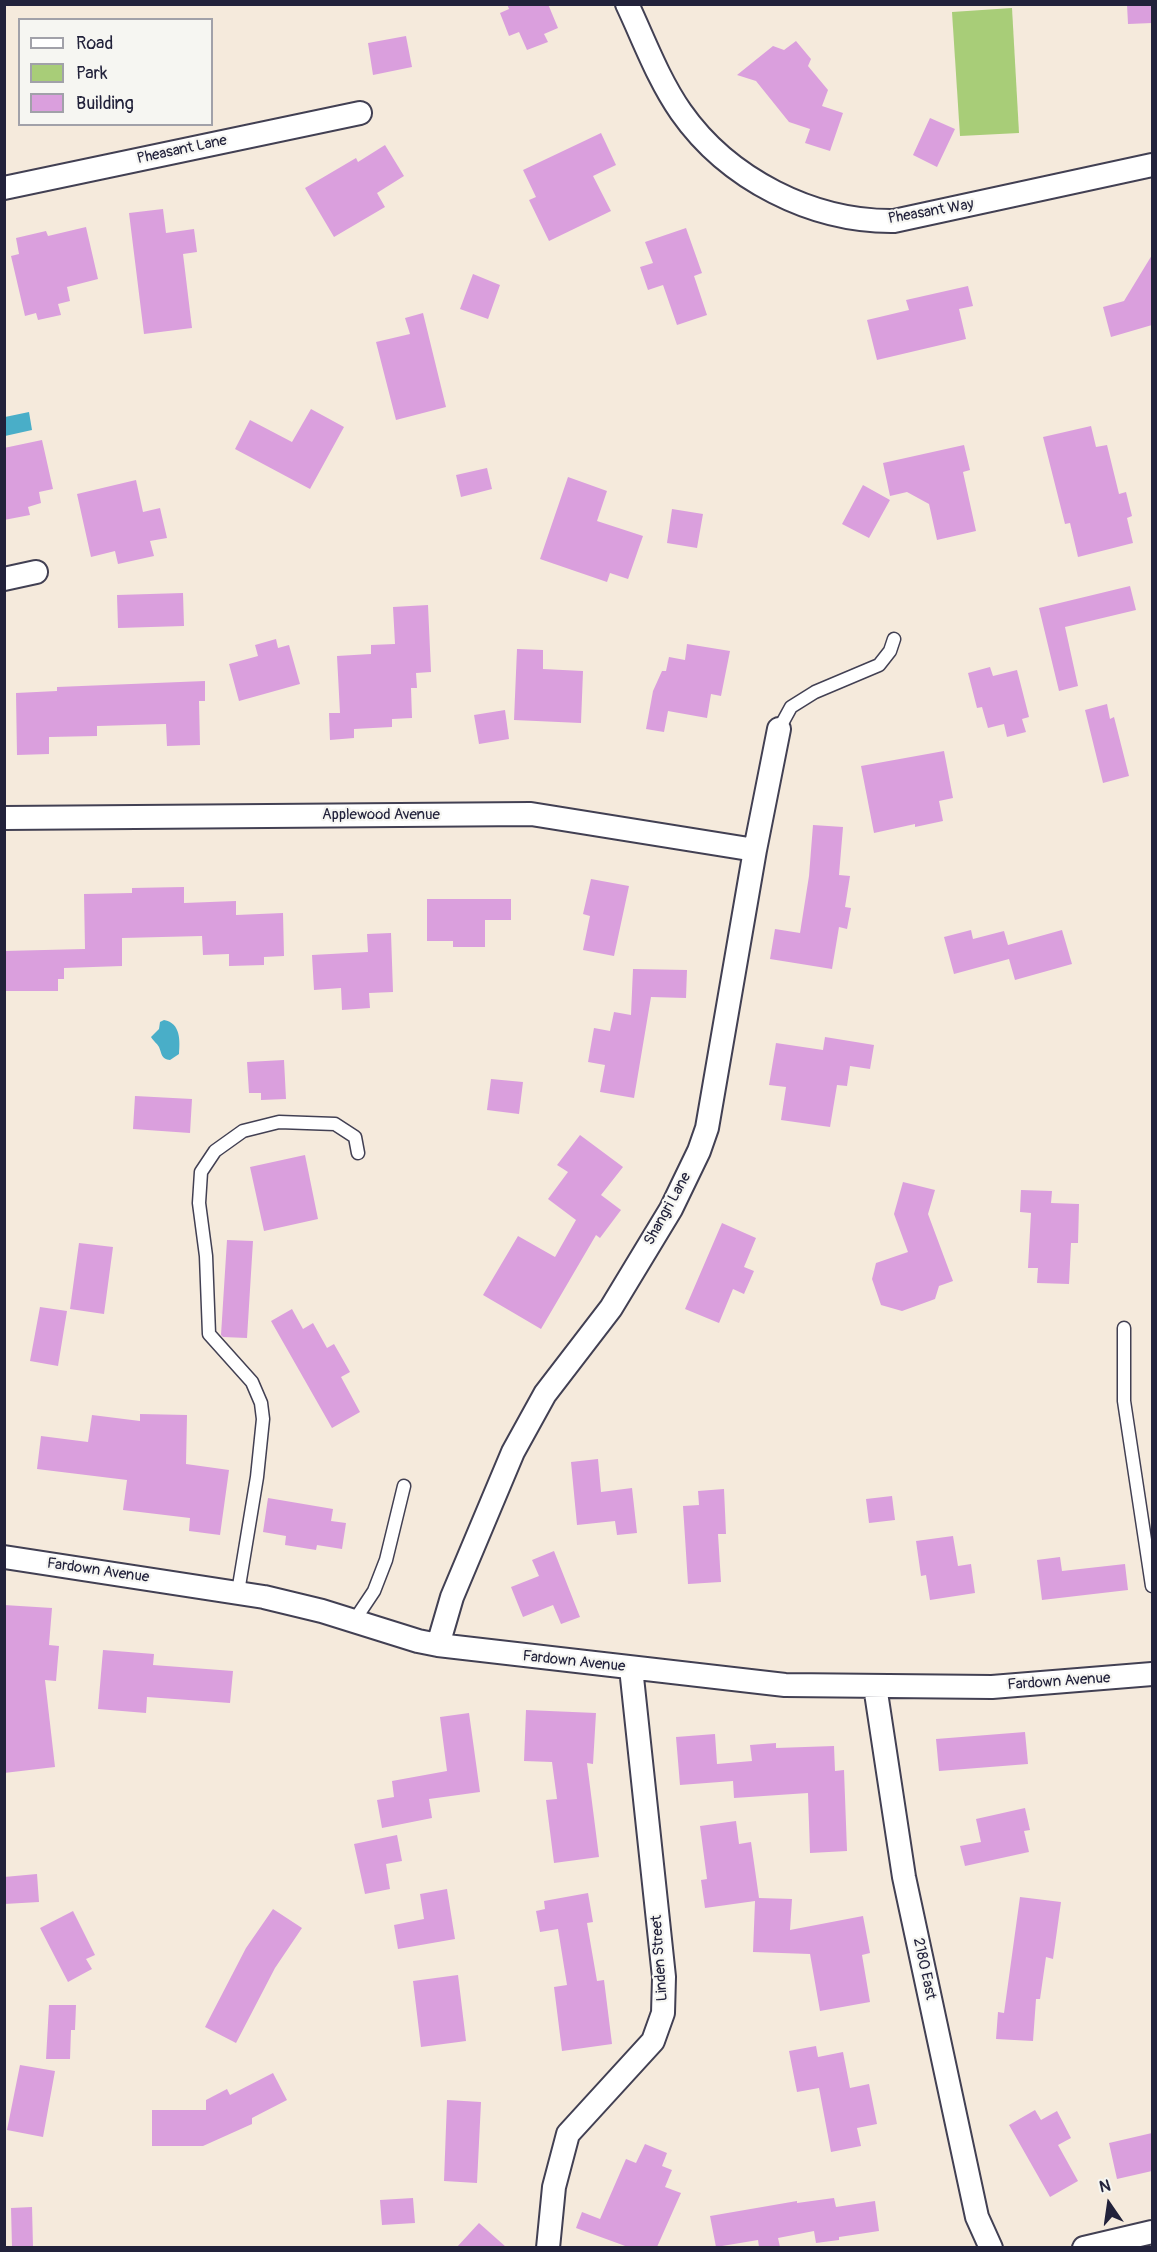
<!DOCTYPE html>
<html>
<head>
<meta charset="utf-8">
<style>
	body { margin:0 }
	#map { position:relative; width:1157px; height:2252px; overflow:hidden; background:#f5eadc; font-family:Pangolin,sans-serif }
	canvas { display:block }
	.frame { position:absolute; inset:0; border:6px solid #22223b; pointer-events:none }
	.legend { position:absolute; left:18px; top:18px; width:195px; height:108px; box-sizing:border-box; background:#f6f6f2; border:2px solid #a1a1a9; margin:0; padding:8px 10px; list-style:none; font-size:18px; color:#22223b }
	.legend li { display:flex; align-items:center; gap:12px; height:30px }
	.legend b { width:30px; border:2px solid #a1a1a9 }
	.north { position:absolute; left:1079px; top:2174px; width:60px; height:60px; -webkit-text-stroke:4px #f6f6f2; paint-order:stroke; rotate:347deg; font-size:16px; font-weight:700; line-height:24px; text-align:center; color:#22223b }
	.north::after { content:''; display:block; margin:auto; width:21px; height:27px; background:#22223b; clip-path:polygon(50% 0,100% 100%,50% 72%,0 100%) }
</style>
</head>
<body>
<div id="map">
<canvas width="1157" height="2252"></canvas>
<div class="frame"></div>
<ul class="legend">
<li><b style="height:8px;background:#fff"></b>Road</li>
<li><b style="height:16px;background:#a8cd78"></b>Park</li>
<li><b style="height:16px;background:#da9fdd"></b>Building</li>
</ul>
<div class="north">N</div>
</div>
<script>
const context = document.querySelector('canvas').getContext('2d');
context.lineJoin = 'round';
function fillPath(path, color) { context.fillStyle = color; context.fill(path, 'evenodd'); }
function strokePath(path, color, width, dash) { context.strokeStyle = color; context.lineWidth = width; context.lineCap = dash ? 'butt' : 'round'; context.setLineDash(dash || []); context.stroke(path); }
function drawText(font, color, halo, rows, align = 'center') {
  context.font = font + ' Pangolin,sans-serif'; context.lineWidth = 4.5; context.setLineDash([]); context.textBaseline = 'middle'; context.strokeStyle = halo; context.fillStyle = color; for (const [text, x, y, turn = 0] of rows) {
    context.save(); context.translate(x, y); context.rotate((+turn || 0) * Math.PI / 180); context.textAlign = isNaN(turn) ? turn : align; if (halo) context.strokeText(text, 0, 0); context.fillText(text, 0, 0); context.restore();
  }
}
const green = new Path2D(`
	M 1012,8 L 1019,133 L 960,136 L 952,12 Z`);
const water = new Path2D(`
	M 29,412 L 32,430 L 5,436 L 5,417 Z
	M 164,1020 C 181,1023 180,1041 179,1054 L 170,1060 C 161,1059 162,1054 159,1047 C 157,1043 154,1042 151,1037 L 159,1029 L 160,1022 Z`);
const building = new Path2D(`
	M 507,4 L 548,4 L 558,28 L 544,34 L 548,42 L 527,50 L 519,32 L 509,36 L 500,13 L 509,9 Z
	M 1127,4 L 1152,4 L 1152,23 L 1128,24 Z
	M 406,36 L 412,67 L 373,75 L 368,43 Z
	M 796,41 L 811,59 L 808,66 L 828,90 L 822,106 L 843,113 L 830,151 L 805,143 L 810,129 L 789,122 L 756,81 L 737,75 L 773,46 L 784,50 Z
	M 930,118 L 955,129 L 937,167 L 913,155 Z
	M 601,133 L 616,165 L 593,176 L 611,211 L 549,241 L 529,200 L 536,197 L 523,170 Z
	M 385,145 L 404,176 L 377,193 L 385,207 L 334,237 L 305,188 L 356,158 L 358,162 Z
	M 163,209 L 166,233 L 194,229 L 197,252 L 183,254 L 192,328 L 144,334 L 129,213 Z
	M 86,227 L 98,279 L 67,287 L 70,301 L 58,304 L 61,315 L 38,320 L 36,313 L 25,316 L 11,256 L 19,254 L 16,238 L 46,231 L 48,236 Z
	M 686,228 L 702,273 L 694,276 L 707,315 L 677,325 L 663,285 L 648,290 L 640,267 L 653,263 L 645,242 Z
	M 1152,255 L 1152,325 L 1111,337 L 1103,307 L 1124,301 Z
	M 473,274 L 500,285 L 488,319 L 460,309 Z
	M 968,286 L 973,306 L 959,309 L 966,339 L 877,360 L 867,320 L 909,310 L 906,300 Z
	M 423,313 L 446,407 L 396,420 L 376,342 L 410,334 L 405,318 Z
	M 311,409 L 344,427 L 310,489 L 235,449 L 250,420 L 292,442 Z
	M 1091,426 L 1096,447 L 1107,445 L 1119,494 L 1126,492 L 1132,516 L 1127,518 L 1133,543 L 1078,557 L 1070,523 L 1065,524 L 1043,437 Z
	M 42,440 L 53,489 L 39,492 L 41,503 L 28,507 L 30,515 L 4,520 L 4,448 Z
	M 964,445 L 970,470 L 963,472 L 976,531 L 937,540 L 929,504 L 907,492 L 890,496 L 883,463 Z
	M 487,468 L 492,489 L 461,497 L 456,475 Z
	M 568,477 L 607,491 L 597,521 L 643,536 L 628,579 L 610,573 L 607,582 L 540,559 Z
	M 136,480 L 143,512 L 160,508 L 167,538 L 150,541 L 154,556 L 118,564 L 115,551 L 91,557 L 77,494 Z
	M 863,485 L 890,500 L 869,538 L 842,524 Z
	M 672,509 L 703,514 L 697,548 L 667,543 Z
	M 1130,586 L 1136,610 L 1065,627 L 1078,686 L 1059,691 L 1039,608 Z
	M 183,593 L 184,626 L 118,628 L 117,595 Z
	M 428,605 L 431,672 L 416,673 L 417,688 L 411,688 L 412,718 L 392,719 L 392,727 L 354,729 L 354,738 L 330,740 L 329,713 L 340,713 L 337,656 L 371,654 L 371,645 L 395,644 L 393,607 Z
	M 276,639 L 278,648 L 289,645 L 300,684 L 239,701 L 229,664 L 258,656 L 255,645 Z
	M 687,644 L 730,651 L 721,696 L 711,694 L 707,718 L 668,711 L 664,732 L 646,729 L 653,691 L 662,671 L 666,671 L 669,657 L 685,660 Z
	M 517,649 L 543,650 L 543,669 L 583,671 L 581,723 L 514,720 Z
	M 990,667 L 993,676 L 1017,670 L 1029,717 L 1022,719 L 1026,732 L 1007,737 L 1004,724 L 988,728 L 982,707 L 977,708 L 968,673 Z
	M 205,681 L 205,701 L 199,701 L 200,745 L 167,746 L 166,724 L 97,726 L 97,736 L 49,737 L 49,754 L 17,755 L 16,693 L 57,691 L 57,687 Z
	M 1107,704 L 1110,719 L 1114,717 L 1129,776 L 1103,783 L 1085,710 Z
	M 505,710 L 509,739 L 479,744 L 474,715 Z
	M 944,751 L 953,798 L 939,801 L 943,821 L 915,827 L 915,824 L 874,833 L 861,766 Z
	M 813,825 L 843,827 L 839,875 L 850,876 L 845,907 L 851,908 L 847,929 L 839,927 L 832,969 L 770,959 L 775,929 L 800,933 L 809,876 Z
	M 591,879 L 629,886 L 614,956 L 583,950 L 590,916 L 583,914 Z
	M 184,887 L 184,903 L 236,901 L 236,915 L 283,913 L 284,956 L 264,957 L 264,965 L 229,966 L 229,954 L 203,955 L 202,936 L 122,938 L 122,966 L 64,968 L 64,979 L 58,979 L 58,991 L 4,991 L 4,951 L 85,949 L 84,894 L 132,893 L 132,888 Z
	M 427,899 L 511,899 L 511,920 L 485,920 L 485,947 L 453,947 L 453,941 L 427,941 Z
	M 971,930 L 973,939 L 1004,931 L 1008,945 L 1062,930 L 1072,964 L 1015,980 L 1009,959 L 954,974 L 944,937 Z
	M 391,933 L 393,992 L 369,993 L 370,1008 L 342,1010 L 341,988 L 314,990 L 312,955 L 368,952 L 367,934 Z
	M 633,969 L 687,970 L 686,998 L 651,997 L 634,1098 L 600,1092 L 605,1065 L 588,1062 L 594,1028 L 610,1031 L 614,1012 L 631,1015 Z
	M 825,1037 L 874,1045 L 870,1069 L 850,1066 L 847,1086 L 837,1085 L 830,1127 L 781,1120 L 786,1087 L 769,1085 L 776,1043 L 823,1050 Z
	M 284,1060 L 286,1099 L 261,1100 L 261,1093 L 249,1093 L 247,1062 Z
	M 491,1079 L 523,1082 L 519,1114 L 487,1110 Z
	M 135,1096 L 192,1099 L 190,1133 L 133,1129 Z
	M 580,1135 L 623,1167 L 601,1195 L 621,1210 L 600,1238 L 596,1235 L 541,1329 L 483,1295 L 518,1236 L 555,1257 L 576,1220 L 548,1199 L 568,1172 L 557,1165 Z
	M 305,1155 L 318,1219 L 264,1231 L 250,1167 Z
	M 903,1182 L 935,1190 L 928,1214 L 953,1281 L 939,1286 L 935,1299 L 902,1311 L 881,1305 L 872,1279 L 876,1263 L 908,1252 L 894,1214 Z
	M 1021,1190 L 1052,1191 L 1051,1203 L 1079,1204 L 1078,1243 L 1071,1243 L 1069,1284 L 1037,1283 L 1038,1268 L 1028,1268 L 1031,1213 L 1020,1212 Z
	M 722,1223 L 756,1238 L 744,1267 L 754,1271 L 744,1294 L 733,1289 L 719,1323 L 685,1309 Z
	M 227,1240 L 253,1241 L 247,1338 L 223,1337 L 221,1335 Z
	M 79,1243 L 113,1247 L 104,1314 L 70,1309 Z
	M 40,1307 L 67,1311 L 58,1366 L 30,1361 Z
	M 292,1309 L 303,1329 L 313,1323 L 327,1348 L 334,1344 L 350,1372 L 341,1377 L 360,1412 L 332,1428 L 271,1321 Z
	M 140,1414 L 187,1415 L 186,1464 L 229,1470 L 220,1535 L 189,1531 L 190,1518 L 123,1510 L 127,1480 L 37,1469 L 41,1436 L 88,1442 L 92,1415 L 140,1421 Z
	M 598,1459 L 601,1492 L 632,1488 L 637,1533 L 617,1535 L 615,1521 L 577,1525 L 571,1462 Z
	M 724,1489 L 726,1534 L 718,1534 L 721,1582 L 688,1584 L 683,1506 L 699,1505 L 698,1491 Z
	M 892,1496 L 895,1520 L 869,1523 L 866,1499 Z
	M 268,1498 L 333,1509 L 331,1521 L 346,1523 L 342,1549 L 317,1545 L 316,1550 L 285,1545 L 286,1536 L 263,1532 Z
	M 953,1536 L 958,1566 L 971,1564 L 975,1593 L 930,1600 L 926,1575 L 921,1576 L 916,1541 Z
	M 554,1551 L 580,1617 L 561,1624 L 553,1605 L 523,1617 L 511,1587 L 539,1576 L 532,1560 Z
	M 1060,1557 L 1062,1571 L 1125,1564 L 1128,1590 L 1042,1600 L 1037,1560 Z
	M 4,1605 L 52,1608 L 49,1645 L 59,1646 L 56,1681 L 45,1680 L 55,1767 L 4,1773 Z
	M 103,1650 L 154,1654 L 153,1665 L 233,1671 L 230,1703 L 147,1697 L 146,1713 L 98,1709 Z
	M 526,1710 L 596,1713 L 593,1764 L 587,1763 L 599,1857 L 554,1863 L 546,1800 L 557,1799 L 552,1762 L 524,1761 Z
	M 469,1713 L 480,1792 L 429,1799 L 432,1818 L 382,1828 L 377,1800 L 394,1797 L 392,1781 L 447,1771 L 440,1717 Z
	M 1025,1732 L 1028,1764 L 939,1771 L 936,1739 Z
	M 715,1734 L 717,1764 L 752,1761 L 750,1745 L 776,1743 L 776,1748 L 834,1746 L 835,1771 L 844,1770 L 847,1851 L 810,1853 L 808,1793 L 734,1798 L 733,1781 L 680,1785 L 676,1737 Z
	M 1025,1808 L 1030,1830 L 1024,1831 L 1029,1852 L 965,1866 L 960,1846 L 981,1842 L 976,1819 Z
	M 736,1821 L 739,1844 L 751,1842 L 759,1898 L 792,1899 L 790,1930 L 863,1916 L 870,1953 L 862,1955 L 870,2002 L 820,2011 L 810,1954 L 753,1952 L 755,1901 L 705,1908 L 701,1880 L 707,1879 L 700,1826 Z
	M 397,1835 L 402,1861 L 386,1864 L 390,1889 L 365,1894 L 354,1844 Z
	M 37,1874 L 39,1902 L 4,1904 L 4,1877 Z
	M 447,1889 L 455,1939 L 398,1949 L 394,1925 L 424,1919 L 420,1894 Z
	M 588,1893 L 593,1922 L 587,1923 L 597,1981 L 604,1980 L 612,2044 L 562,2051 L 554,1987 L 567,1985 L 558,1929 L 540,1932 L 536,1911 L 545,1909 L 544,1901 Z
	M 1020,1897 L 1061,1902 L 1053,1959 L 1046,1957 L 1040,1999 L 1036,1999 L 1033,2041 L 996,2039 L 998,2012 L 1004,2013 Z
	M 273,1909 L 302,1928 L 275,1968 L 236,2043 L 205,2027 L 246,1948 Z
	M 73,1911 L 95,1955 L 86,1959 L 92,1969 L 68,1982 L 40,1928 Z
	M 458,1975 L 466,2041 L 421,2047 L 413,1981 Z
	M 49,2005 L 76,2005 L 75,2030 L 71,2030 L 70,2059 L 46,2059 Z
	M 816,2046 L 818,2057 L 843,2052 L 850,2088 L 869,2084 L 877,2124 L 857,2128 L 861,2146 L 831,2152 L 819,2088 L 797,2092 L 789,2051 Z
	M 20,2065 L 55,2071 L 43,2137 L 7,2130 Z
	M 273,2073 L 287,2100 L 252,2118 L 252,2124 L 203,2146 L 152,2146 L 152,2110 L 206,2110 L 206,2100 L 227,2089 L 230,2095 Z
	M 447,2100 L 481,2102 L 477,2183 L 444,2181 Z
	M 1035,2110 L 1041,2120 L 1057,2111 L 1071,2138 L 1058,2145 L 1078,2181 L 1050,2197 L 1009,2125 Z
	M 1152,2133 L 1152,2171 L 1117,2179 L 1109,2143 Z
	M 645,2144 L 667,2153 L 662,2166 L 672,2170 L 665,2187 L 681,2193 L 657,2247 L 628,2247 L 576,2228 L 582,2212 L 600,2219 L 626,2159 L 636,2163 Z
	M 413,2198 L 415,2223 L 382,2225 L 380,2200 Z
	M 834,2198 L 836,2207 L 875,2201 L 879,2231 L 839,2237 L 839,2240 L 816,2243 L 814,2231 L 778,2238 L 780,2247 L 759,2247 L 758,2240 L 716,2247 L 710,2216 L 797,2201 L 797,2203 Z
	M 32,2207 L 33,2247 L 12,2247 L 11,2208 Z
	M 479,2223 L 506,2247 L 457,2247 Z`);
const service = new Path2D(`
	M 779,729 L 791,707 L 815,692 L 879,665 L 890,651 L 894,639
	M 1124,1328 L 1124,1401 L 1152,1586
	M 238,1592 L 257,1477 L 263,1419 L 261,1403 L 252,1382 L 209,1334 L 206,1256 L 199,1203 L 201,1172 L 215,1151 L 243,1131 L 279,1122 L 335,1124 L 355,1137 L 358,1153
	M 354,1621 L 374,1591 L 386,1560 L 404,1486`);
const minor = new Path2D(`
	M 627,4 C 644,40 658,79 681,112 C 728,179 812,222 894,221 L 1152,165
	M 4,188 L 360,113
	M 4,579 L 36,572
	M 4,818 L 531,814 L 755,850
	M 4,1557 L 264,1597 L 322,1611 L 418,1641 L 438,1645 L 785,1685 L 992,1687 L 1152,1674
	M 438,1645 L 452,1597 L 513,1452 L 545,1394 L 611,1308 L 671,1209 L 699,1151 L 707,1128 L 755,850 L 779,729
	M 875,1686 L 904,1877 L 977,2217 L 991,2248
	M 548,2248 L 554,2187 L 568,2134 L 653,2041 L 663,2013 L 664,1977 L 631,1668
	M 1084,2248 L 1152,2232`);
const streetNames = [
	["Pheasant Lane",182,150,-12],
	["Pheasant Way",931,212,-10],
	["Applewood Avenue",381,815],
	["Shangri Lane",668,1209,-61],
	["Fardown Avenue",98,1571,8],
	["Fardown Avenue",574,1662,6],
	["Fardown Avenue",1059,1682,-4],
	["Linden Street",660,1958,-94],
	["2180 East",924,1969,78]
];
fillPath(green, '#a8cd78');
fillPath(water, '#49aec8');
fillPath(building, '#da9fdd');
strokePath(service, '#424053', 15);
strokePath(minor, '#424053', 26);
strokePath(service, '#fff', 12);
strokePath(minor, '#fff', 22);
drawText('15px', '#22223b', '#f6f6f2', streetNames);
</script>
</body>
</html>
